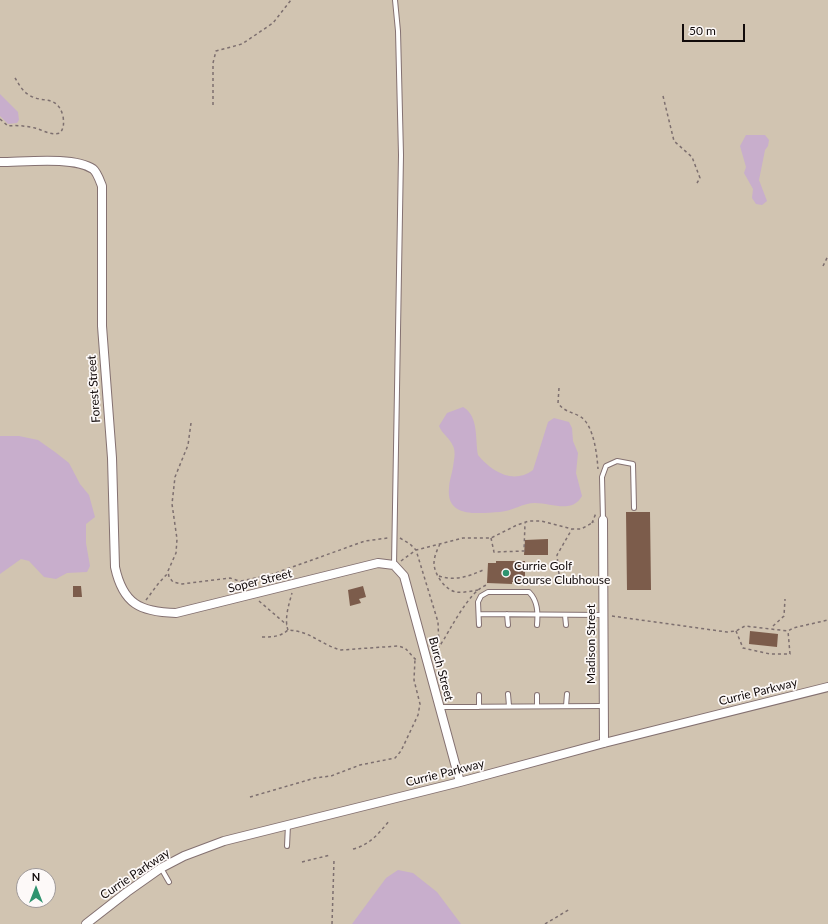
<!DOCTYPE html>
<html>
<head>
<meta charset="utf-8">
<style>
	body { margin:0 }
	#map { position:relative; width:828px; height:924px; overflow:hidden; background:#fde7e6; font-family:Lato,sans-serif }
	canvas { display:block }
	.north { position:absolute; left:16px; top:868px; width:40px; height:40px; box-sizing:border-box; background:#fdf9f8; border:1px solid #9f9999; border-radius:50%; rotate:0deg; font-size:11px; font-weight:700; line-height:16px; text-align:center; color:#110a0a }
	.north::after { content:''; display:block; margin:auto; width:14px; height:18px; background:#2f936f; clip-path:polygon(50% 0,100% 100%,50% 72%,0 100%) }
	.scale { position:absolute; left:682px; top:24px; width:63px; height:18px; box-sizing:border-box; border:2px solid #110a0a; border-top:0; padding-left:5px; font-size:12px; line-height:14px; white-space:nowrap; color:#110a0a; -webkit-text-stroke:3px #fdf9f8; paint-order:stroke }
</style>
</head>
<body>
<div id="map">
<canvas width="828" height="924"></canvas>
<div class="north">N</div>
<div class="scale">50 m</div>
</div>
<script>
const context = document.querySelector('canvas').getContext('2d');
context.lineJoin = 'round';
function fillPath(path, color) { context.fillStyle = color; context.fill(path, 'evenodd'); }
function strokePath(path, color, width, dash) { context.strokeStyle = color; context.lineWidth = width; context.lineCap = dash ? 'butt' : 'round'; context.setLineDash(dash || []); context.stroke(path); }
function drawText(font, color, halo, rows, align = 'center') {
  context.font = font + ' Lato,sans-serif'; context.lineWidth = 3.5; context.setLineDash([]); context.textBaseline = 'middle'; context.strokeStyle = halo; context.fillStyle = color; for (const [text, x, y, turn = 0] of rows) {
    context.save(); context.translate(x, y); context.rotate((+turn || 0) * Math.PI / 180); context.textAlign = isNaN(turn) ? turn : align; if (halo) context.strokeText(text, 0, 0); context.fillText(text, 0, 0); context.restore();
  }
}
const green = new Path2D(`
	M 0,0 L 828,0 L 828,924 L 0,924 ZM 24,876 L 48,876 L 48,900 L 24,900 Z`);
const water = new Path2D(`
	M 0,94 L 18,112 L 19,120 L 17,123 L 8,124 L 0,116 Z
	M 746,135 L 765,135 L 769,140 L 768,146 L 765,150 L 759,180 L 767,201 L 762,205 L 756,204 L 752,198 L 753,189 L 744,173 L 746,167 L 740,146 Z
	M 463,407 C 479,416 475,439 478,455 C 491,471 513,485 533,470 L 548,422 L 554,418 L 569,422 L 572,428 L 573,441 L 578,453 L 576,473 L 582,496 C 572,514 552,503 535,503 C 523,503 512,511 500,512 C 479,513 446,519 449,488 C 449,481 452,474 453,467 C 454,460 456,452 453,446 C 450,438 442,434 439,426 L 447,413 Z
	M 0,436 L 19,436 L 38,440 L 55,452 L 69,463 L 80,484 L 89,495 L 95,517 L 86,524 L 86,543 L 90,566 L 87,572 L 67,573 L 56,579 L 44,577 L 29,561 L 21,559 L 0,574 Z
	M 398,870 L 413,873 L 437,892 L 461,924 L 352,924 L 386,878 Z`);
const building = new Path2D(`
	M 626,512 L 650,512 L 651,590 L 627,590 Z
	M 548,539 L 548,555 L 524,555 L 525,540 Z
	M 496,561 L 525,561 L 525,582 L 512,582 L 512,584 L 487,583 L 488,563 L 496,563 Z
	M 73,586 L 81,586 L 82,597 L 73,597 Z
	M 363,586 L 366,597 L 359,599 L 361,603 L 350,606 L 348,590 Z
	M 750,631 L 778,634 L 777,647 L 749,644 Z`);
const path = new Path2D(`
	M 663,96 L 674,141 L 692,157 L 700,178 L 697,183
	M 213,105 L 213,63 L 216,51 L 242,44 L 273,23 L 291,0
	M 0,119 L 8,126 C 17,125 26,126 35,128 C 43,130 51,136 60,133 C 64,128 64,123 63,116 C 57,94 43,104 29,95 C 22,91 19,84 15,78
	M 823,266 L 828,256
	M 559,388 L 558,403 C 564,412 573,412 581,417 C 594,426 597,455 598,469
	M 191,423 L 188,445 L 175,477 L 172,504 L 177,539 L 176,553 L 168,571 L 169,577 L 173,582 L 182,584 L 230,578 L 251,585
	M 592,523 L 596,513
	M 400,538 L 410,544 L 416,550 L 438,622 L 439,647
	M 491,538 L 494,552 L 524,551 L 525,523
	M 440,544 C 437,550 434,557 434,563 C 434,574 445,590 456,592 C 463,593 471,591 478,590
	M 401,561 L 416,550 L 463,538 L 491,538 L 517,525 L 529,521 L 541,521 L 572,529 L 581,529 L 594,522
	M 559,574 L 557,555 L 572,529
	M 439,576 C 454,581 468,577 483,570
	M 241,581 L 270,575 L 365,541 L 388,538
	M 146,600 L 158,584 L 168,573
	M 259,601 L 287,625
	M 612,616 L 727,632 L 736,631 L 745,626 L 788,631 L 793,628 L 828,620
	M 773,626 L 784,616 L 785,599
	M 288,630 C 284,619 289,604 292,593
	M 736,631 L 743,648 L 770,654 L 790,654 L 788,631
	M 262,637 C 272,637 280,637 288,630 C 311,631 321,645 341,650 L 398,646 L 405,648 L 415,659 L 418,658
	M 433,653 L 439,647 C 450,631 469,590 487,585
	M 250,797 L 315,778 L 331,776 L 360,765 L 395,758 L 401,751 L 418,715 L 420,704 L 414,680 L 415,659
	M 353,849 C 370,845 379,833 390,820
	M 302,862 L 330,855
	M 332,924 L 334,860
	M 545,924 L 570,909`);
const lane = new Path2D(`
	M 603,520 L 602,477 L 606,466 L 617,461 L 633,464 L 634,508
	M 394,565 L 401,155 L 398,31 L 395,0
	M 479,614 L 602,615
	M 507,614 L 508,625
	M 565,615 L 566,625
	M 479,625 L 478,602 L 481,596 L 488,592 L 529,592 C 538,601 538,613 537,625
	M 508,694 L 509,706
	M 479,695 L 479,707
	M 537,695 L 537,706
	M 566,706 L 567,694
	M 438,707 L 603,706
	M 287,846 L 288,825
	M 161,868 L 169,882`);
const street = new Path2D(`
	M 0,162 C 24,162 74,156 93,169 C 97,172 100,181 102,186 L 102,326 L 112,458 L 115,567 C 123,604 140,612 176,613 L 378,563 L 394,565 L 404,576 L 460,782
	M 603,520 L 604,743
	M 86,924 L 127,892 L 161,868 L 184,856 L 224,841 L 460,782 L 604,743 L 828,687`);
const markers = [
	[506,573,4,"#2f936f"]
];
const streetNames = [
	["Forest Street",94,389,-94],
	["Soper Street",260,581,-14],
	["Madison Street",591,644,-90],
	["Burch Street",441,669,75],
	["Currie Parkway",758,692,-14],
	["Currie Parkway",445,773,-14],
	["Currie Parkway",135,874,-34]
];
const poiNames = [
	["Currie Golf",514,566],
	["Course Clubhouse",514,580]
];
fillPath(green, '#d1c4b1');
fillPath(water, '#c8aecc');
fillPath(building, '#7c5c4b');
strokePath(lane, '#847171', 6);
strokePath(street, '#847171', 10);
strokePath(path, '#7d6f6f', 1.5, [3, 3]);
strokePath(lane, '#fff', 4);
strokePath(street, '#fff', 8);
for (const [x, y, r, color] of markers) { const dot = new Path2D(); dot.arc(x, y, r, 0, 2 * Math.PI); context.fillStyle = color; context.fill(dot); strokePath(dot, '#fdf9f8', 1.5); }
drawText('12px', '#110a0a', '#fdf9f8', streetNames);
drawText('12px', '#110a0a', '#fdf9f8', poiNames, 'left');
</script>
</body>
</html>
